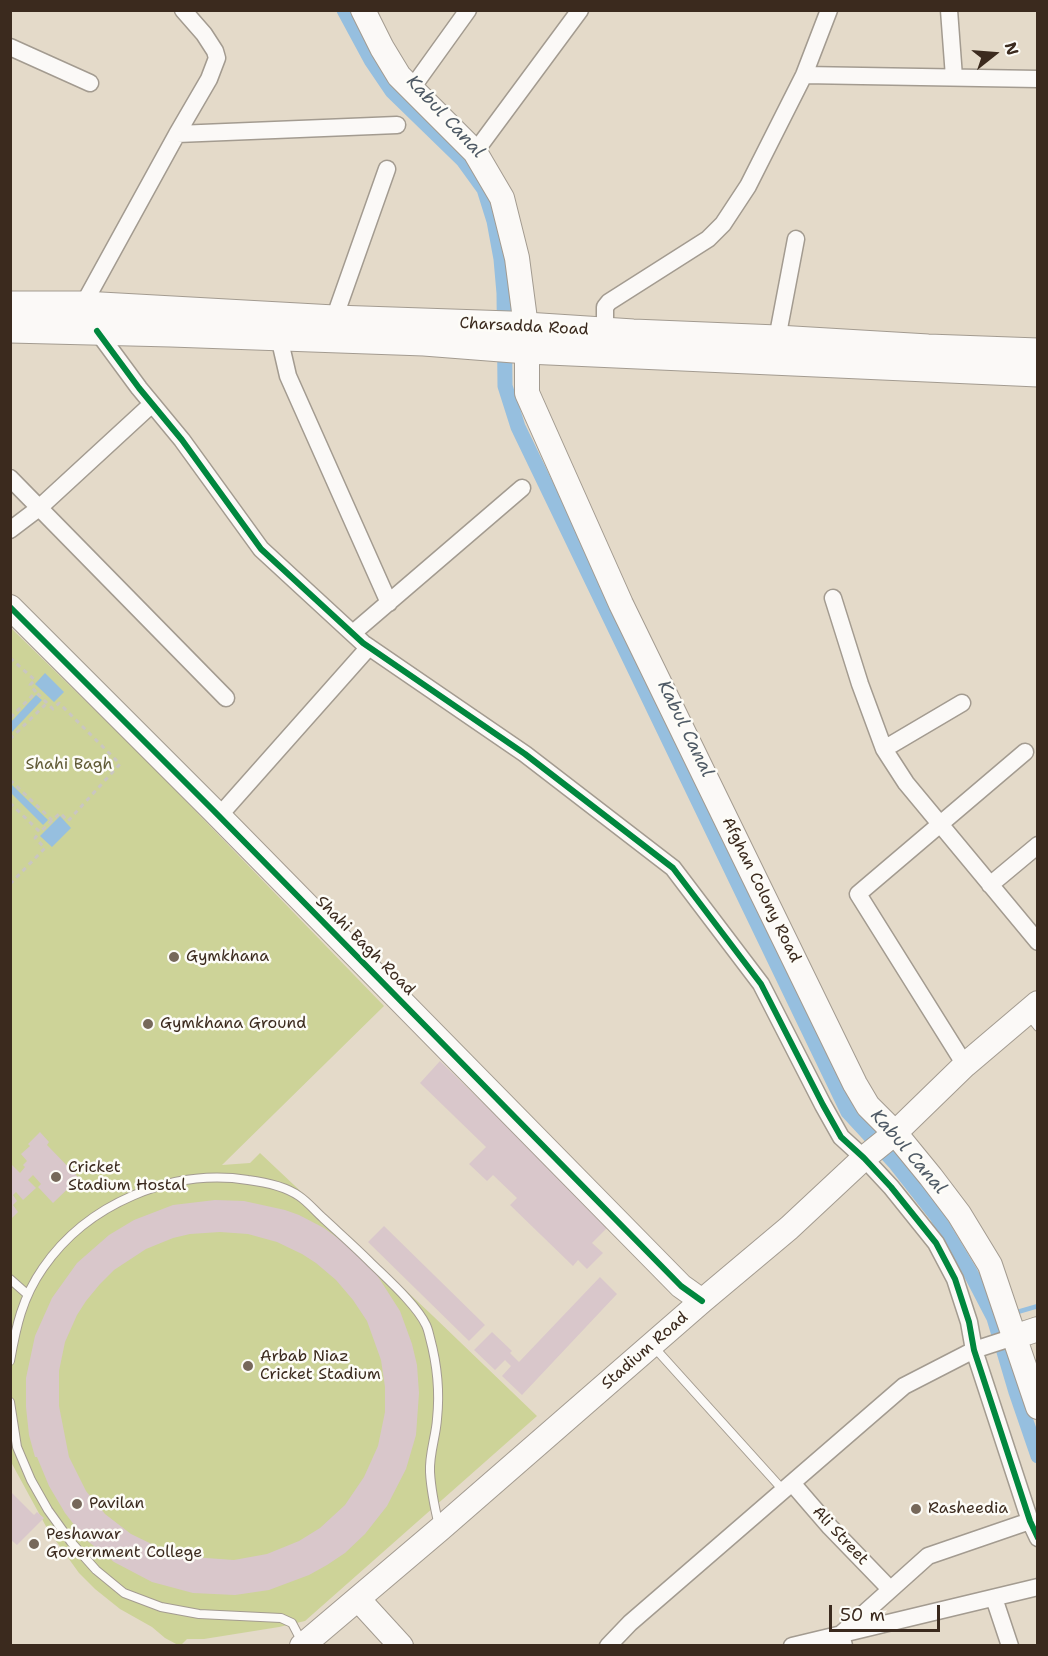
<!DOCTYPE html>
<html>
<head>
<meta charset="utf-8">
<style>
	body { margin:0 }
	#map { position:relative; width:1048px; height:1656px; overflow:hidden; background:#e4dac9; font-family:"Shantell Sans",sans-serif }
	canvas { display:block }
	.frame { position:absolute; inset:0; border:12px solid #3b2a1e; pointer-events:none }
	.north { position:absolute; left:964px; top:24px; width:60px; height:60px; -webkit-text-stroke:4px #fdfcf7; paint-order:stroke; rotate:73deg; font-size:16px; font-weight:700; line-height:24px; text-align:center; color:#3b2a1e }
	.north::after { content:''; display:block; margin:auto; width:21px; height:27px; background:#3b2a1e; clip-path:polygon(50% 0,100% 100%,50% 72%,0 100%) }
	.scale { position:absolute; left:829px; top:1605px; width:111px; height:27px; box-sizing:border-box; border:3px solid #3b2a1e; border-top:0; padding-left:8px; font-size:18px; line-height:21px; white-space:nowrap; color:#3b2a1e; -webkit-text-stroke:4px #fdfcf7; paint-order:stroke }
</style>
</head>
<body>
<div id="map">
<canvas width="1048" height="1656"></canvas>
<div class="frame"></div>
<div class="north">N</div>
<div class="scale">50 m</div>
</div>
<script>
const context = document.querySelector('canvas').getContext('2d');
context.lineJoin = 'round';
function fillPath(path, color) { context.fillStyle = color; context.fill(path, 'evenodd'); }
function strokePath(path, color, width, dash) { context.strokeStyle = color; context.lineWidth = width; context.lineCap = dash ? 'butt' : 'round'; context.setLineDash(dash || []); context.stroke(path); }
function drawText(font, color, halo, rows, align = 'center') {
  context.font = font + ' "Shantell Sans",sans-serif'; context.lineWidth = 5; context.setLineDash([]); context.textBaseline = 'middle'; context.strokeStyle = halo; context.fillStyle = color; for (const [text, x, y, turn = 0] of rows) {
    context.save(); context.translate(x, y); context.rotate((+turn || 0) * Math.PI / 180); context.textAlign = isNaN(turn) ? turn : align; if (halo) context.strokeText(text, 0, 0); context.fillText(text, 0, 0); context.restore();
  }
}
const green = new Path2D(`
	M 10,627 L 151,765 L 384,1006 L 222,1165 L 250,1163 L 260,1153 L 433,1316 L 537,1416 L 305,1621 L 279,1627 L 204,1639 L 187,1639 L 181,1645 L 178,1645 L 165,1638 L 152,1627 L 120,1609 L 95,1589 L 79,1573 L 48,1530 L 11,1462 Z`);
const water = new Path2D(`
	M 45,673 L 64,692 L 54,702 L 35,684 Z
	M 36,695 L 42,700 L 11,733 L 11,722 Z
	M 11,784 L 48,820 L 43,825 L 11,793 Z
	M 60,816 L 71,828 L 52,847 L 40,836 Z`);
const stream = new Path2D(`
	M 1014,1313 L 1038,1306`);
const canal = new Path2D(`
	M 344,10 L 371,60 L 392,91 L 463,160 L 484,189 L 494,221 L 501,259 L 504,293 L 505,386 L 518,427 L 848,1112 L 896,1164 L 936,1215 L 969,1270 L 994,1318 L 1016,1392 L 1038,1456`);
const building = new Path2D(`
	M 440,1061 L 609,1226 L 592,1243 L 603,1253 L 587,1269 L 578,1260 L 573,1266 L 510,1205 L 517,1198 L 493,1175 L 487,1181 L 469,1164 L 486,1147 L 420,1083 Z
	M 40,1132 L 49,1142 L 47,1145 L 79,1178 L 53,1203 L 38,1187 L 41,1184 L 33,1175 L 28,1180 L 36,1188 L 23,1200 L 16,1192 L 13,1195 L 17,1201 L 13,1205 L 18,1212 L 10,1220 L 10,1167 L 12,1165 L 20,1173 L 25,1167 L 23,1165 L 27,1161 L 21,1154 L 30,1146 L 28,1144 Z
	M 215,1200 L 244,1201 L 285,1210 L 299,1215 L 324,1228 L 347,1245 L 377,1275 L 400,1311 L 412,1344 L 417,1365 L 419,1393 L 416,1435 L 406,1469 L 387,1506 L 365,1534 L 345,1553 L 327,1565 L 309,1575 L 269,1590 L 235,1595 L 193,1593 L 152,1582 L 114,1562 L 85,1539 L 65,1513 L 49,1486 L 37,1457 L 35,1457 L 29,1435 L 26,1407 L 26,1378 L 35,1336 L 52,1298 L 77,1263 L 109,1235 L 134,1220 L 173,1205 ZM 220,1232 L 248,1234 L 277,1242 L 302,1254 L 316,1263 L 336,1280 L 353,1300 L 367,1321 L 381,1360 L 385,1387 L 385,1412 L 378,1446 L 364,1477 L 345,1505 L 320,1528 L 299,1541 L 267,1554 L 234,1560 L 192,1557 L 166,1551 L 131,1534 L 105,1514 L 86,1491 L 69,1457 L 59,1406 L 59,1371 L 65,1342 L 77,1315 L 86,1301 L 100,1284 L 114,1270 L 146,1249 L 173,1238 L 190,1234 Z
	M 384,1226 L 485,1325 L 469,1341 L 368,1242 Z
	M 600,1277 L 617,1294 L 522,1395 L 502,1376 L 511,1366 L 505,1360 L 495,1370 L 474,1350 L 492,1332 L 512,1351 L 510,1353 L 519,1362 Z
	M 10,1491 L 34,1515 L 37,1512 L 44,1518 L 17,1545 L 10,1539 Z`);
const path = new Path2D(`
	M 10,658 L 35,680 L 30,685 L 36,692 L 10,718
	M 10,739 L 47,703
	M 10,780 L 52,820
	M 10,803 L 40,832 L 60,813 L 68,821 L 120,764 L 59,703 L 53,709 L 36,692
	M 10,884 L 45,848 L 35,838 L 40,832`);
const lane = new Path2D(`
	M 1027,1013 L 1038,1027
	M 10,1279 L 27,1294
	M 653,1346 L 783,1490
	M 10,1361 C 16,1327 22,1298 43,1268 C 87,1204 171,1168 248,1180 C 264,1182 286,1187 299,1196 C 308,1202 315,1211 323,1218 C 338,1232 354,1246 369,1261 C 386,1278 416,1304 426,1325 C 428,1329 429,1334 430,1338 C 437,1364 440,1391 437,1419 C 436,1436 429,1454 430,1472 C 431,1490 435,1509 439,1526
	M 10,1402 L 17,1447 L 31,1480 L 48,1510 L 71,1542 L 96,1570 L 124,1593 L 161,1607 L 199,1614 L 281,1618 L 292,1623 L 303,1644`);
const street = new Path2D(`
	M 949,10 L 954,77
	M 10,47 L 90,83
	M 804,75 L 1038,79
	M 412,88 L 468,10
	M 177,134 L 397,125
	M 475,152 L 580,10
	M 83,305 L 177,134 L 209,79 L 217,58 L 215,51 L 204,34 L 183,10
	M 334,319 L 387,169
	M 97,331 L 139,388 L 182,440 L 261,549 L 363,643 L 525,754 L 673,868 L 761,984 L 823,1105 L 841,1137 L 864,1158 L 891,1187 L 936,1243 L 955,1279 L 969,1322 L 974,1350 L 1030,1521 L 1038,1538
	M 605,331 L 605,307 L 609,302 L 708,239 L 723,224 L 748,186 L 804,75 L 829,10
	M 279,337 L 288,376 L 389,603
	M 777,339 L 796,239
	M 10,478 L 226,698
	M 10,530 L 39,508 L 152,404
	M 833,598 L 860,684 L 884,749 L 906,783 L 1038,942
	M 353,633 L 522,488
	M 884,749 L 962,703
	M 219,816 L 369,647
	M 990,885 L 1038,845
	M 965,1065 L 858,894 L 1025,752
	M 792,1483 L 830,1527 L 890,1589
	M 994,1598 L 1010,1646
	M 608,1646 L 630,1623 L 904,1386 L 974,1350 L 1014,1337
	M 792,1646 L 1038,1587
	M 844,1646 L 841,1634 L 928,1556 L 1030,1521`);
const secondary = new Path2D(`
	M 363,10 L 382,48 L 399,76 L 475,152 L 502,198 L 517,258 L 526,327
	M 527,350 L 527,393 L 621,604 L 855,1084 L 868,1106 L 895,1133 L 931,1177 L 959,1214 L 990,1265 L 1038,1407
	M 10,607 L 214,811 L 681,1286 L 702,1301
	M 1014,1337 L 1038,1329
	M 358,1599 L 401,1646
	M 302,1646 L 440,1529 L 702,1301 L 789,1228 L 864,1158 L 895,1133 L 965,1065 L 1038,1003`);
const primary = new Path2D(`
	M 10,305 L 83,305 L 334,319 L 510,325 L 633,333 L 777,339 L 928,348 L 1038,352
	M 10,329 L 171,333 L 424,342 L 527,350 L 1038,373`);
const cycleway = new Path2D(`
	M 97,331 L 139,388 L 182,440 L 261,549 L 363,643 L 525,754 L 673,868 L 761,984 L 823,1105 L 841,1137 L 864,1158 L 891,1187 L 936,1243 L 955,1279 L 969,1322 L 974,1350 L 1030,1521 L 1038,1538
	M 10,607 L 214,811 L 681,1286 L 702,1301`);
const markers = [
	[174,957,6,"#76685a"],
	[148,1024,6,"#76685a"],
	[56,1177,6,"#76685a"],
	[248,1366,6,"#76685a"],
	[77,1504,6,"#76685a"],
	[916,1509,6,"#76685a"],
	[34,1544,6,"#76685a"]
];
const streetNames = [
	["Charsadda Road",524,327,3],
	["Afghan Colony Road",761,890,64],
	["Shahi Bagh Road",365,946,45],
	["Stadium Road",645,1351,-41],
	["Ali Street",840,1536,47]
];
const parkNames = [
	["Shahi Bagh",69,765]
];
const poiNames = [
	["Gymkhana",186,957],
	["Gymkhana Ground",160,1024],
	["Cricket",68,1168],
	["Stadium Hostal",68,1186],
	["Arbab Niaz",260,1357],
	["Cricket Stadium",260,1375],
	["Pavilan",89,1504],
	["Rasheedia",928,1509],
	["Peshawar",46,1535],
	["Government College",46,1553]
];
const waterNames = [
	["Kabul Canal",445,117,47],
	["Kabul Canal",685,729,64],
	["Kabul Canal",908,1152,49]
];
fillPath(green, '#cdd398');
fillPath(water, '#96bfdf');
strokePath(stream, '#96bfdf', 4.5);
strokePath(canal, '#96bfdf', 15);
fillPath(building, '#d9c7cb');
strokePath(lane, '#a39b90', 10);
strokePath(street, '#a39b90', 19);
strokePath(secondary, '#a39b90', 26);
strokePath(primary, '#a39b90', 29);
strokePath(path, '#cac6c1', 3, [4.5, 4.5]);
strokePath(lane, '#fbf9f7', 8);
strokePath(street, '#fbf9f7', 16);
strokePath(secondary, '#fbf9f7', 24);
strokePath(primary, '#fbf9f7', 27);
strokePath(cycleway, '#00873e', 6);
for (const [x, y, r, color] of markers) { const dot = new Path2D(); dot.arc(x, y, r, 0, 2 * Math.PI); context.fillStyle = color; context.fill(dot); strokePath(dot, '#fdfcf7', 2); }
drawText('16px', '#3b2a1e', '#fdfcf7', streetNames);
drawText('16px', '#615b37', '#fdfcf7', parkNames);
drawText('16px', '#3b2a1e', '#fdfcf7', poiNames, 'left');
drawText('italic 18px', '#4f5a65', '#fdfcf7', waterNames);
</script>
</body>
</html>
